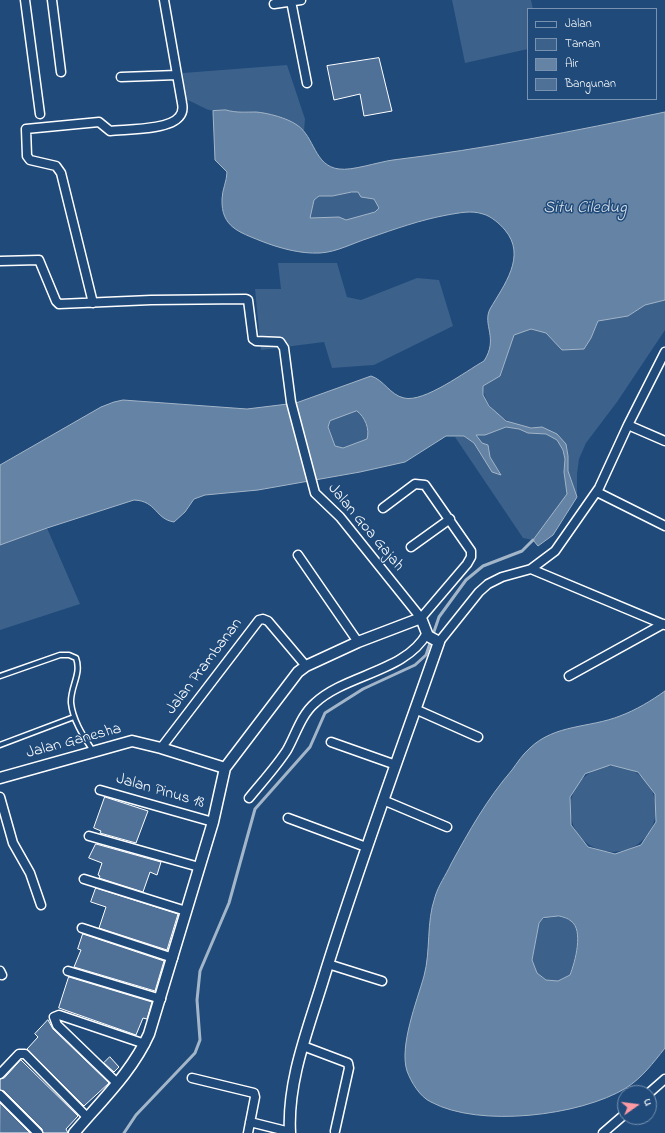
<!DOCTYPE html>
<html>
<head>
<meta charset="utf-8">
<style>
	body { margin:0 }
	#map { position:relative; width:665px; height:1133px; overflow:hidden; background:#1f4a7a; font-family:"Indie Flower",sans-serif }
	canvas { display:block }
	.legend { position:absolute; left:527px; top:8px; width:130px; height:92px; box-sizing:border-box; background:#1f4a7a; border:1px solid #7992af; margin:0; padding:5px 7px; list-style:none; font-size:12px; color:#fff }
	.legend li { display:flex; align-items:center; gap:8px; height:20px }
	.legend b { width:20px; border:1px solid #7992af }
	.north { position:absolute; left:617px; top:1085px; width:40px; height:40px; box-sizing:border-box; background:#1f4a7a; border:1px solid #7992af; border-radius:50%; rotate:76deg; font-size:11px; font-weight:700; line-height:16px; text-align:center; color:#fff }
	.north::after { content:''; display:block; margin:auto; width:14px; height:18px; background:#ff9aa2; clip-path:polygon(50% 0,100% 100%,50% 72%,0 100%) }
</style>
</head>
<body>
<div id="map">
<canvas width="665" height="1133"></canvas>
<ul class="legend">
<li><b style="height:5px;background:#1f4a7a"></b>Jalan</li>
<li><b style="height:11px;background:#3c618b"></b>Taman</li>
<li><b style="height:11px;background:#6583a4"></b>Air</li>
<li><b style="height:11px;background:#507197"></b>Bangunan</li>
</ul>
<div class="north">U</div>
</div>
<script>
const context = document.querySelector('canvas').getContext('2d');
context.lineJoin = 'round';
function fillPath(path, color) { context.fillStyle = color; context.fill(path, 'evenodd'); }
function strokePath(path, color, width, dash) { context.strokeStyle = color; context.lineWidth = width; context.lineCap = dash ? 'butt' : 'round'; context.setLineDash(dash || []); context.stroke(path); }
function drawText(font, color, halo, rows, align = 'center') {
  context.font = font + ' "Indie Flower",sans-serif'; context.lineWidth = 3; context.setLineDash([]); context.textBaseline = 'middle'; context.strokeStyle = halo; context.fillStyle = color; for (const [text, x, y, turn = 0] of rows) {
    context.save(); context.translate(x, y); context.rotate((+turn || 0) * Math.PI / 180); context.textAlign = isNaN(turn) ? turn : align; if (halo) context.strokeText(text, 0, 0); context.fillText(text, 0, 0); context.restore();
  }
}
const green = new Path2D(`
	M 452,0 L 531,0 L 533,9 L 528,9 L 528,49 L 465,63 Z
	M 287,65 L 305,119 L 304,131 C 279,109 244,113 214,111 C 205,110 194,102 185,99 L 183,73 Z
	M 352,192 L 358,192 L 361,197 L 374,199 L 379,208 L 375,212 L 346,220 L 339,217 L 316,220 L 309,218 L 314,200 L 319,196 L 332,196 Z
	M 278,263 L 337,263 L 347,297 L 361,300 L 417,278 L 439,280 L 453,326 L 374,365 L 332,368 L 324,342 L 261,350 L 255,289 L 281,289 Z
	M 665,300 L 665,330 L 617,402 L 586,443 L 579,459 L 577,474 L 577,497 L 568,471 L 568,456 L 566,444 L 542,427 C 518,431 484,414 483,386 L 500,376 L 513,335 L 531,329 L 546,333 L 562,350 L 591,338 L 598,321 L 628,316 L 645,305 Z
	M 357,411 C 365,417 370,429 367,439 L 343,448 L 335,446 L 328,427 L 330,421 Z
	M 506,427 L 519,429 L 528,433 L 546,434 L 557,440 L 563,450 L 565,459 L 564,472 L 567,494 L 533,540 L 523,538 L 455,437 L 464,436 L 474,443 L 492,472 L 501,474 L 490,457 L 488,445 L 482,443 L 475,435 Z
	M 47,528 L 80,604 L 0,630 L 0,545 Z
	M570 809a43 43 0 1 1 86 0a43 43 0 1 1-86 0Z
	M 559,916 C 563,918 568,918 571,921 C 584,930 574,962 570,975 L 558,981 L 546,980 L 537,973 L 532,960 L 539,923 L 543,919 Z`);
const water = new Path2D(`
	M 226,110 C 236,113 246,112 256,112 C 268,113 287,118 297,125 C 315,137 314,166 339,169 C 352,171 378,162 393,160 C 484,149 575,131 665,112 L 665,300 L 645,305 L 628,316 L 598,321 L 591,338 L 584,349 L 562,350 L 546,333 L 531,329 L 514,335 L 500,376 L 483,386 L 483,395 L 489,406 L 506,421 L 531,428 L 542,427 L 557,434 L 566,444 L 568,456 L 568,471 L 577,497 L 553,535 L 538,546 L 533,540 L 567,494 L 564,472 L 565,459 L 563,450 L 557,440 L 546,434 L 528,433 L 519,429 L 506,427 L 485,435 L 476,435 L 482,443 L 488,445 L 490,457 L 501,475 L 492,472 L 474,443 L 464,436 L 446,436 L 405,462 L 360,472 L 258,490 L 205,495 L 194,499 L 185,512 L 174,522 C 155,519 157,501 134,500 L 47,528 L 0,545 L 0,465 L 101,407 L 114,402 L 123,400 L 247,409 L 296,403 L 371,376 C 384,380 390,395 404,398 C 424,403 466,371 484,361 C 499,338 482,325 490,309 C 504,285 527,256 505,230 C 500,224 491,216 483,214 C 471,210 459,213 447,215 C 420,220 395,229 369,238 C 353,243 337,252 320,253 C 300,254 279,248 261,241 C 239,232 221,227 222,199 C 222,190 227,181 227,172 L 215,160 L 213,111 ZM 352,192 L 358,192 L 361,197 L 374,199 L 379,208 L 375,212 L 346,220 L 339,217 L 310,218 L 314,200 L 319,196 L 332,196 ZM 357,411 C 365,417 370,429 367,439 L 343,448 L 335,446 L 328,427 L 330,421 Z
	M 665,691 L 665,1048 C 653,1063 642,1078 626,1088 C 580,1116 479,1128 431,1102 C 420,1097 411,1082 407,1071 C 399,1046 417,1001 424,976 C 431,950 426,923 435,897 C 438,886 446,875 451,864 C 469,831 487,799 512,770 C 517,763 523,754 530,748 C 555,724 590,728 620,716 C 636,710 651,701 665,691 ZM 611,765 L 638,772 L 655,794 L 656,822 L 641,845 L 615,854 L 588,847 L 571,825 L 570,797 L 585,774 ZM 559,916 C 563,917 568,918 571,921 C 584,930 575,962 570,975 L 558,981 L 546,980 L 537,973 L 532,960 L 539,923 L 543,918 Z`);
const stream = new Path2D(`
	M 124,1133 L 136,1115 L 195,1053 L 200,1040 L 197,1000 L 200,971 L 229,903 L 255,809 L 310,747 L 325,713 L 363,689 L 415,665 L 426,655 L 439,617 L 466,580 L 483,566 L 522,551 L 533,540`);
const building = new Path2D(`
	M 379,58 L 392,111 L 364,116 L 360,94 L 334,100 L 327,66 Z
	M 105,797 L 148,811 L 136,843 L 100,833 L 101,831 L 94,828 Z
	M 96,844 L 161,862 L 157,875 L 150,872 L 143,892 L 99,878 L 100,876 L 98,875 L 102,863 L 89,858 Z
	M 96,888 L 178,914 L 167,950 L 99,928 L 106,907 L 91,902 Z
	M 83,934 L 164,961 L 155,991 L 74,967 L 81,950 L 78,949 Z
	M 69,977 L 152,1002 L 147,1019 L 143,1018 L 136,1035 L 59,1008 Z
	M 48,1020 L 53,1029 L 109,1083 L 84,1106 L 27,1049 L 38,1037 L 35,1034 Z
	M 110,1057 L 119,1067 L 114,1072 L 104,1063 Z
	M 21,1060 L 78,1116 L 66,1129 L 68,1133 L 43,1133 L 42,1129 L 4,1091 L 0,1090 L 0,1079 L 4,1078 Z
	M 0,1103 L 30,1133 L 0,1133 Z`);
const service = new Path2D(`
	M 0,676 L 60,655 L 69,655 L 76,658 C 82,674 70,687 71,703 C 73,721 84,737 93,751
	M 0,745 L 74,717`);
const minor = new Path2D(`
	M 25,0 L 40,114
	M 52,0 L 61,72
	M 291,1 L 307,83
	M 274,4 L 301,0
	M 121,77 L 177,75
	M 0,261 L 39,260 L 56,301 L 59,304 L 151,300 L 246,299 L 248,300 L 253,339 L 256,341 L 280,342 L 284,348 L 291,402 L 315,493 L 340,517 L 421,618 L 467,564 L 471,557 L 471,551 L 425,485 L 415,484 L 383,508
	M 93,303 L 61,173 L 56,166 L 30,160 L 27,156 L 26,129 L 99,122 L 110,131 C 126,129 169,130 179,117 C 183,113 183,108 182,103 L 164,0
	M 628,425 L 665,441
	M 597,492 L 665,526
	M 411,547 L 450,519
	M 298,555 L 358,642
	M 531,569 L 665,625
	M 439,642 L 479,592 L 488,584 L 502,577 L 531,569 L 555,551 L 599,488 L 628,425 L 665,352
	M 569,676 L 663,624
	M 415,709 L 478,737
	M 331,742 L 396,765
	M 161,748 L 259,620 L 263,619 L 268,621 L 306,666
	M 100,790 L 213,822
	M 0,797 L 13,843 L 30,873 L 41,905
	M 249,798 C 262,782 276,767 287,750 C 296,734 301,715 315,703 C 346,674 406,672 427,633
	M 383,800 L 447,827
	M 288,818 L 366,847
	M 89,836 L 199,867
	M 84,879 L 186,911
	M 82,928 L 173,958
	M 328,964 L 382,981
	M 0,971 L 2,975
	M 68,971 L 161,999
	M 303,1046 L 348,1063 L 349,1068 L 335,1131
	M 0,1074 L 19,1054 L 25,1054 L 87,1117
	M 192,1078 L 254,1093 L 255,1097 L 248,1133
	M 117,1083 L 57,1025 L 54,1017 L 59,1015 L 145,1044
	M 649,1093 L 665,1079
	M 0,1095 L 38,1133
	M 250,1122 L 290,1132
	M 603,1133 L 625,1114`);
const tertiary = new Path2D(`
	M 0,778 L 132,741 L 161,748 L 225,768
	M 74,1133 C 101,1101 132,1072 149,1034 L 213,822 L 225,768 L 298,672 L 306,666 L 358,642 L 421,618 L 428,636 L 439,642 C 400,754 359,864 324,977 C 309,1027 287,1080 290,1133`);
const streetNames = [
	["Jalan Goa Gajah",365,528,50],
	["Jalan Prambanan",205,667,-53],
	["Jalan Ganesha",74,742,-15],
	["Jalan Pinus 18",160,792,16]
];
const waterNames = [
	["Situ Ciledug",585,209]
];
fillPath(green, '#3c618b');
fillPath(water, '#6583a4');
strokePath(water, '#a3b5c8', 1);
strokePath(stream, '#a3b5c8', 3);
fillPath(building, '#507197');
strokePath(building, '#fff', 1);
strokePath(service, '#fff', 7);
strokePath(minor, '#fff', 11);
strokePath(tertiary, '#fff', 13);
strokePath(service, '#1f4a7a', 4);
strokePath(minor, '#1f4a7a', 8);
strokePath(tertiary, '#1f4a7a', 10);
drawText('16px', '#fff', '#1f4a7a', streetNames);
drawText('italic 17px', '#d8e0e8', '#1f4a7a', waterNames);
</script>
</body>
</html>
